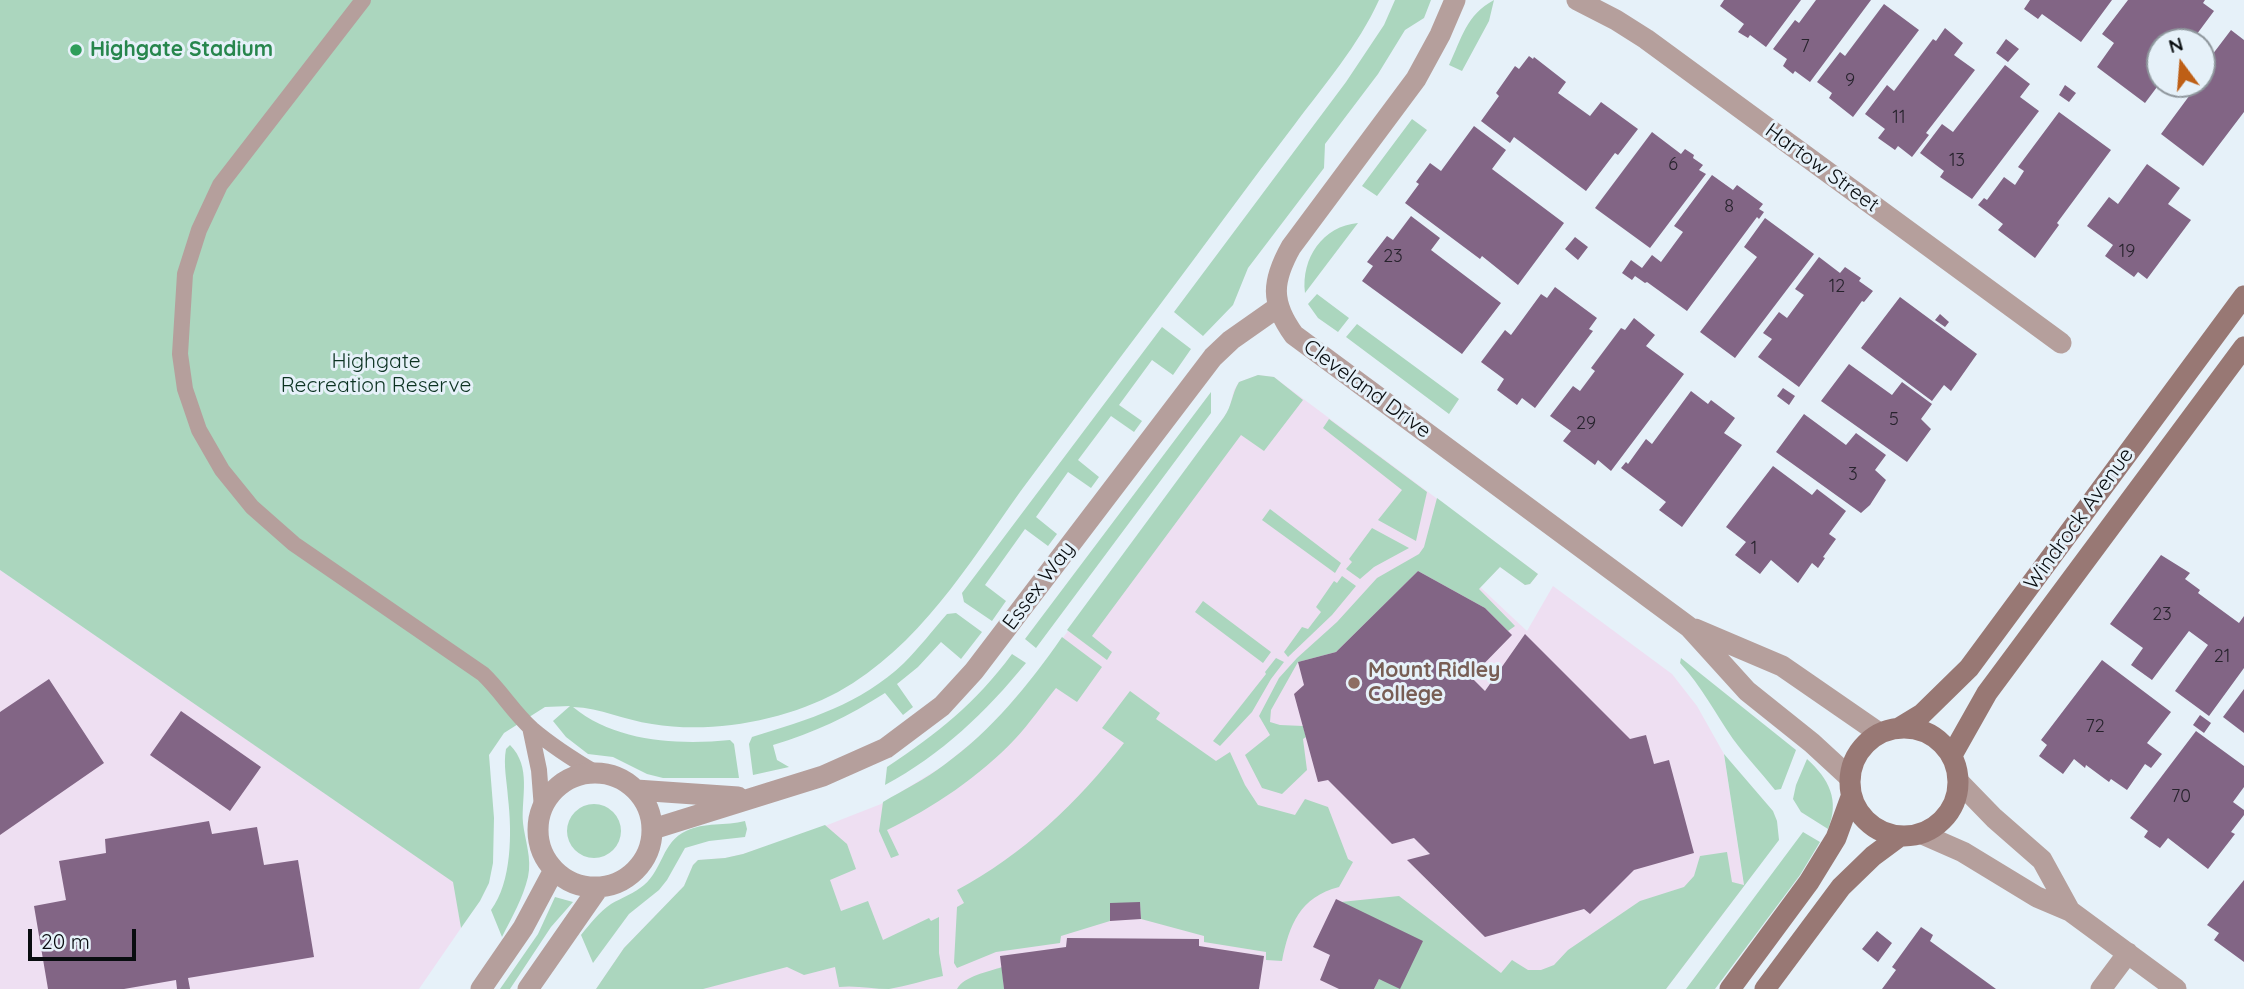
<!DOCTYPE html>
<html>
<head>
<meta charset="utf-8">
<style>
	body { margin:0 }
	#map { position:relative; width:2244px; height:989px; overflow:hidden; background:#e6f1f9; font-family:Quicksand,sans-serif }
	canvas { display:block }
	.north { position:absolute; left:2146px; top:28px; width:70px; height:70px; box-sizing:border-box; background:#e6f1f9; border:2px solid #8e969c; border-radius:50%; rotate:344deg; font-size:19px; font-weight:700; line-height:28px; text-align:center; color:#090d10 }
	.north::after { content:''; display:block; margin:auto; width:24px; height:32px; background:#be5f16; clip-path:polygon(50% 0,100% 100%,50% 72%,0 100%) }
	.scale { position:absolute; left:28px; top:929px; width:108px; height:32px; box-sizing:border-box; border:4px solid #090d10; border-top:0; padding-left:9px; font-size:21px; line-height:24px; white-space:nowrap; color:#090d10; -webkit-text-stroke:5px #e6f1f9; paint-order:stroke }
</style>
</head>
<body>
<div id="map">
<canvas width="2244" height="989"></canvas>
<div class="north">N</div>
<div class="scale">20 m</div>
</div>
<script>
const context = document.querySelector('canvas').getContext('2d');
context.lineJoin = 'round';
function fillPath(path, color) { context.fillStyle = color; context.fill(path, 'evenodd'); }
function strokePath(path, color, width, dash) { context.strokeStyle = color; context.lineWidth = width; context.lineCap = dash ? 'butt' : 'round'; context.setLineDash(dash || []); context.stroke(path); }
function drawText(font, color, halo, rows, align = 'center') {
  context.font = font + ' Quicksand,sans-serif'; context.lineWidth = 6; context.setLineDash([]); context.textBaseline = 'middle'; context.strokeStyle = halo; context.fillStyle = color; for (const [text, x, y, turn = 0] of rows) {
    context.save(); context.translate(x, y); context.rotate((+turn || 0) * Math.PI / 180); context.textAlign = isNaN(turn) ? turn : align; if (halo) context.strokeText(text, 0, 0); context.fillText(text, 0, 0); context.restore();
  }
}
const education = new Path2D(`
	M 1258,375 L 1274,377 L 1538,574 L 1530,584 L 1525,585 L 1500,567 L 1480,587 L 1527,631 L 1553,586 L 1672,674 L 1697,706 L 1724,754 L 1744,886 L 1666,989 L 596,989 L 624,948 L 684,886 L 693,865 L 698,860 L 725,858 L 743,854 L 807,833 L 881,804 L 943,766 L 992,726 L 1038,672 L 1224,417 L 1229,409 L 1234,390 L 1239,382 Z
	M 0,570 L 454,882 L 461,928 L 419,989 L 0,989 Z`);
const green = new Path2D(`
	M 0,0 L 1379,0 C 1358,46 1325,84 1295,124 C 1249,184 1204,246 1159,306 C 1112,368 1066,430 1020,492 C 968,565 919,647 838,692 C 784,721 712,734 652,724 C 624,720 601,708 573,707 C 615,742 678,745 730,740 L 734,744 L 739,778 L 663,778 L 647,774 L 613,757 L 588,754 L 566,737 L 553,721 L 570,706 L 545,707 L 504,733 L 489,755 L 494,818 L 493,863 L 489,883 L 480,901 L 461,928 L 453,882 L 0,570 Z
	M 1395,0 L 1431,0 L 1424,18 L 1405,30 L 1378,74 L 1325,144 L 1324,168 L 1248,268 L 1233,305 L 1203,336 L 1174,312 L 1346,82 L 1384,25 Z
	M 1494,0 L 1489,21 L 1462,71 L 1449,65 C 1462,38 1466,15 1494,0 Z
	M 1412,119 L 1427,130 L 1377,196 L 1362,186 Z
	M 1358,223 L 1305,293 C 1301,258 1323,226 1358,223 Z
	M 1317,294 L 1349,318 L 1338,332 L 1318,318 L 1308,304 Z
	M 1357,324 L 1459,399 L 1449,414 L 1346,337 Z
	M 1162,327 L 1191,349 L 1173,375 L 1152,360 L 1119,405 L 1142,421 L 1134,432 L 1111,416 L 1078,460 L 1099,477 L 1091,488 L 1068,472 L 1036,517 L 1057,534 L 1048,546 L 1025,529 L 985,585 L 1006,601 L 992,621 L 964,602 L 962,593 Z
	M 1258,375 L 1274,377 L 1303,400 L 1264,451 L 1241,435 L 1092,636 L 1112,652 L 1107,660 L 1067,630 L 1224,417 C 1232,406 1232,393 1239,382 Z
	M 1211,392 L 1211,413 L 1036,648 L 1025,639 Z
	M 1329,419 L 1427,492 L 1416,541 L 1378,520 L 1402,490 L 1323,428 Z
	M 1437,498 L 1538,574 L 1530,584 L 1525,585 L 1500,567 L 1479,589 L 1515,626 L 1508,631 L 1485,608 L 1418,571 L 1336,652 L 1298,662 L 1271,710 L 1270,722 L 1280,725 L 1303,726 L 1306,737 L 1303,739 L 1307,770 L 1282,794 L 1262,788 L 1245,755 L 1270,735 L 1259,716 L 1279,678 L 1297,658 L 1337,622 L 1377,578 L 1419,554 L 1424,547 Z
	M 1270,509 L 1341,563 L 1335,573 L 1262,520 Z
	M 1372,528 L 1409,548 L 1374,567 L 1360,579 L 1346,569 L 1352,562 L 1349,559 Z
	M 1342,576 L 1356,586 L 1332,615 L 1288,657 L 1284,652 L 1302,627 L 1308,629 L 1321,612 L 1316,607 L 1334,581 L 1337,583 Z
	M 1203,601 L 1271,652 L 1263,663 L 1195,612 Z
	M 956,613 L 982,632 L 961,659 L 941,642 L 918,667 L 897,684 L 913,707 L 903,715 L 885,693 C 849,716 814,733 773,745 L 777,760 L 789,767 L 753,775 L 749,744 L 752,737 C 808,720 861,704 904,663 C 919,648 933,630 947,614 Z
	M 1062,637 L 1102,667 L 1077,702 L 1056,688 C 1042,705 1030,723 1015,739 C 980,776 933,808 887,830 L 899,855 L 891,858 L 879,831 L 883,802 C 903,790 926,779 944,765 C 992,730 1028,686 1062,637 Z
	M 1012,654 L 1026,663 C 986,712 941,755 885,785 L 887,767 C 938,733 975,704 1012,654 Z
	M 1276,658 L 1284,662 L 1271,679 L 1252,712 L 1220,746 L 1213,741 L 1266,674 L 1265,672 Z
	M 1681,658 L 1796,750 L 1781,789 L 1775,790 C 1761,772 1746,757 1733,739 C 1715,713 1702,687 1680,663 Z
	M 1130,691 L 1160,713 L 1156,719 L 1216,761 L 1230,752 L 1245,785 L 1258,805 L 1295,815 L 1305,799 L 1328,807 L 1348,859 L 1353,862 L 1339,887 C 1300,897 1289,925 1282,961 L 1266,960 L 1266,952 L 1204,942 L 1204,936 L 1141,919 L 1140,903 L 1110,921 L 1061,936 L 1060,943 L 996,952 L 957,968 L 954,963 L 957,907 L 964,903 L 957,890 C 1023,855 1078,802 1124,743 L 1102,728 Z
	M 510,745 C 532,767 521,797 523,823 C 525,841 532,858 528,877 C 523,898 512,917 502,937 L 491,910 C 512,882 512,832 508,798 C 507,781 503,765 506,749 Z
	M 1724,754 L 1773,811 L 1777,821 L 1779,840 L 1666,989 L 1374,989 L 1379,979 L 1341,902 L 1399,896 L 1501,973 L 1512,960 L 1528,970 L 1541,970 L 1554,965 L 1568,950 L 1640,901 L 1684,887 L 1694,876 L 1700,856 L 1727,852 L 1732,882 L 1744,885 Z
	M 1807,759 C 1829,779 1840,800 1828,829 L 1801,812 L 1793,799 L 1796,785 Z
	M567 831a27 27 0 1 1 54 0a27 27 0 1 1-54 0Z
	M 745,821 L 747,829 L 745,837 L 709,841 L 685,848 L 667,880 L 659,890 L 629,914 L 593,963 L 581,935 C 590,924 599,912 611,904 C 621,898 635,893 644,885 C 663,869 662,842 686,831 C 704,822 726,826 745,821 Z
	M 825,825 L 847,844 L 856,869 L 830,880 L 841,911 L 868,901 L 883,940 L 929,918 L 931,921 L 939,917 L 939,953 L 943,976 C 925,980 907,986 889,989 C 872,989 856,985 839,987 L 835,967 L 804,975 L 787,967 L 703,989 L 596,989 L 624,948 L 684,886 L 693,865 L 698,860 L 725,858 L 743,854 Z
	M 1803,832 L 1820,842 L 1800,875 L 1715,989 L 1686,989 Z
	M 555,897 L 573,902 L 551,927 L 510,989 L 500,989 L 538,934 Z
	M 1002,967 L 1004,989 L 957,989 C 964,976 988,972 1002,967 Z`);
const building = new Path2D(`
	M 1724,0 L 1801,0 L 1766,47 L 1750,35 L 1748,38 L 1738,32 L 1744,24 L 1720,6 Z
	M 1816,0 L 1871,0 L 1810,82 L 1795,71 L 1793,74 L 1783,66 L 1787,59 L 1773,49 L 1795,20 L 1799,23 Z
	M 2030,0 L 2112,0 L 2081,42 L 2042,14 L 2038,19 L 2024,9 Z
	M 2128,0 L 2205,0 L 2203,3 L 2214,11 L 2191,42 L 2160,42 L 2160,83 L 2145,103 L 2097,67 L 2114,43 L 2102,34 Z
	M 1884,4 L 1919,30 L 1853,117 L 1829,98 L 1832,93 L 1817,82 L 1840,52 L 1845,56 Z
	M 1945,28 L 1963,43 L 1954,55 L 1975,70 L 1926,133 L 1929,135 L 1912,157 L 1898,146 L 1895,150 L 1878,138 L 1885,129 L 1865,114 L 1887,85 L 1894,91 L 1933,39 L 1936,41 Z
	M 2231,30 L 2244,40 L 2244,112 L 2203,166 L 2161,134 L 2198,84 L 2202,84 L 2202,79 L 2214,63 L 2209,59 Z
	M 2006,39 L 2019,49 L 2008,62 L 1996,53 Z
	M 1529,56 L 1533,59 L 1534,57 L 1566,82 L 1558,93 L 1590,116 L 1601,102 L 1638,129 L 1618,155 L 1615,153 L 1586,191 L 1514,137 L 1510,143 L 1481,121 L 1499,96 L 1496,93 L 1515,66 L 1519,69 Z
	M 2005,65 L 2030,84 L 2020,97 L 2039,111 L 1972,199 L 1940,177 L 1944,171 L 1920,153 L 1942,124 L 1953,132 Z
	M 2065,85 L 2076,93 L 2069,102 L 2059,95 Z
	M 2059,112 L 2111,150 L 2057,223 L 2059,225 L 2035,258 L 1998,230 L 2003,224 L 1978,205 L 1984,198 L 1987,200 L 2004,177 L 2015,185 L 2024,171 L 2018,167 Z
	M 1474,126 L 1506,150 L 1492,169 L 1564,223 L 1518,285 L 1482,256 L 1480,259 L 1405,203 L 1419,184 L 1416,182 L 1430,163 L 1441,171 Z
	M 1652,132 L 1681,154 L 1685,149 L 1694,155 L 1693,158 L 1703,165 L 1699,170 L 1706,174 L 1650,248 L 1595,208 Z
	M 2147,164 L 2180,188 L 2168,204 L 2191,220 L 2147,279 L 2138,272 L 2134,277 L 2105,256 L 2113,245 L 2087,226 L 2109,197 L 2118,204 Z
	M 1712,175 L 1733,190 L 1737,185 L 1763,204 L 1759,209 L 1764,212 L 1759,219 L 1757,217 L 1687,311 L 1647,282 L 1645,283 L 1635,276 L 1632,280 L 1622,273 L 1631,260 L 1642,268 L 1652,255 L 1661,262 L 1683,232 L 1674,226 Z
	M 1411,216 L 1440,238 L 1431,250 L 1501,303 L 1462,354 L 1362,281 L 1373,266 L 1367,262 L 1387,236 L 1393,240 Z
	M 1765,218 L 1814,254 L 1735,358 L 1700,332 L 1757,257 L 1744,247 Z
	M 1575,237 L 1588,247 L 1578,260 L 1565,249 Z
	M 1819,257 L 1840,273 L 1845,267 L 1861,278 L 1859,281 L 1873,291 L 1864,302 L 1862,301 L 1799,387 L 1758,357 L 1772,339 L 1763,333 L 1779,312 L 1787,318 L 1804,295 L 1795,289 Z
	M 1555,287 L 1597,318 L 1589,329 L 1593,331 L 1535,408 L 1522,398 L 1517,405 L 1497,390 L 1504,379 L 1481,362 L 1505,330 L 1511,335 L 1541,294 L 1547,298 Z
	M 1900,297 L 1977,354 L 1951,391 L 1944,385 L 1932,401 L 1861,348 Z
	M 1940,314 L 1949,322 L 1945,327 L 1935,320 Z
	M 1634,318 L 1655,335 L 1646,346 L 1684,374 L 1611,471 L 1598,460 L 1595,465 L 1563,441 L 1571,431 L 1550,416 L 1573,386 L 1580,391 L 1595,371 L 1591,368 L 1621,328 L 1625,330 Z
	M 1849,364 L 1892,395 L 1902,382 L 1932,404 L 1921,419 L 1931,429 L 1907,462 L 1821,401 Z
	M 1783,388 L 1795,396 L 1789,405 L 1777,396 Z
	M 1691,391 L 1708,404 L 1711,400 L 1735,418 L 1724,433 L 1742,445 L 1682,527 L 1659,510 L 1666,502 L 1621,468 L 1626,462 L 1628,464 L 1646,439 L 1652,444 Z
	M 1804,414 L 1846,445 L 1856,433 L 1886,455 L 1875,470 L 1886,480 L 1870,505 L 1861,513 L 1776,452 Z
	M 1773,466 L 1812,495 L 1817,489 L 1846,511 L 1829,534 L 1836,539 L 1823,557 L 1825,558 L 1818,568 L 1812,563 L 1798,583 L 1771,560 L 1760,574 L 1735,555 L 1746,542 L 1726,527 Z
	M 2161,555 L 2190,573 L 2185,579 L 2200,590 L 2198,593 L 2239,623 L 2244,616 L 2244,668 L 2209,716 L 2175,691 L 2208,645 L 2189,631 L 2152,680 L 2131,665 L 2143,648 L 2110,624 Z
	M 1418,571 L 1485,608 L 1512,635 L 1471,677 L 1485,691 L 1525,634 L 1630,739 L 1646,735 L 1654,764 L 1669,760 L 1694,853 L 1634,870 L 1590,914 L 1584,909 L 1485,937 L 1407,860 L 1430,854 L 1414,838 L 1392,844 L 1328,780 L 1318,782 L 1294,694 L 1304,685 L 1298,662 L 1336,652 Z
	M 2102,660 L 2171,712 L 2147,743 L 2162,754 L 2151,768 L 2145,764 L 2127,790 L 2111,779 L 2109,782 L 2086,765 L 2085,768 L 2074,759 L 2063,774 L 2039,756 L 2047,745 L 2041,740 Z
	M 49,679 L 104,763 L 0,835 L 0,712 Z
	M 2244,689 L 2244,733 L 2223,717 Z
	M 181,711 L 261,767 L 230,811 L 150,755 Z
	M 2200,715 L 2211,723 L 2204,733 L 2193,725 Z
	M 2196,731 L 2244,766 L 2244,787 L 2233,802 L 2244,810 L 2244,815 L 2231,832 L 2235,834 L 2208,869 L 2168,838 L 2160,848 L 2144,837 L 2148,831 L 2130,818 Z
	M 209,821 L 212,834 L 257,827 L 264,865 L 298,860 L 314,957 L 188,978 L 190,989 L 177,989 L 176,980 L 124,989 L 48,989 L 34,906 L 66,900 L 59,861 L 106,853 L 105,839 Z
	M 2244,880 L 2244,962 L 2214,940 L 2219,933 L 2207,925 Z
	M 1336,899 L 1423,941 L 1400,989 L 1379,979 L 1374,989 L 1339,989 L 1320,980 L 1330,955 L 1313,947 Z
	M 1140,902 L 1141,919 L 1110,921 L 1110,903 Z
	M 1921,927 L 1933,935 L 1930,941 L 1996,989 L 1882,989 L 1896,970 L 1892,967 Z
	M 1877,931 L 1892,943 L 1878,962 L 1862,949 Z
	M 1067,938 L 1199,939 L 1199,946 L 1264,956 L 1259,989 L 1004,989 L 1000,956 L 1066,947 Z`);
const lane = new Path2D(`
	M 363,0 L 220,185 L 199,230 L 185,274 L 180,354 L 185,389 L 199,430 L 222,470 L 252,507 L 294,544 L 483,674 C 501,691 514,713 532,729 C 552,746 574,760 596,773
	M 530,727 L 539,770 L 542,809`);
const street = new Path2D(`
	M 1455,0 L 1440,35 L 1416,79 L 1291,247 C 1272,281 1270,302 1294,335 L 1689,627 L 1747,691 L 1812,743 L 1850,778
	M 1577,0 L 1616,20 L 1646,39 L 2061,343
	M 1695,629 L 1782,666 L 1879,733
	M538 830a57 57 0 1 1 114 0a57 57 0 1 1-114 0Z
	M 1959,782 L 1994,818 L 2042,860 L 2070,911
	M 636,790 L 738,797
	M 653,829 L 823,776 L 886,748 L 942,706 L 974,671 L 1213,357 L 1231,340 L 1278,307
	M 1922,834 L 1963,852 L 2037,897 L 2070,911 L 2176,989
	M 481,989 L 523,928 L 554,870
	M 528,989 L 599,887
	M 2101,989 L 2128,953`);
const secondary = new Path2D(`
	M1850 782a54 54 0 1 1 108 0a54 54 0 1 1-108 0Z
	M 1899,728 L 1922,714 L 1969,668 L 2244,296
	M 1952,755 L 1987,693 L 2244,347
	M 1730,989 L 1809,882 L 1836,838 L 1851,797
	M 1765,989 L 1841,887 L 1873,856 L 1900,836`);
const markers = [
	[76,50,7,"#2e9e5b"],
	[1354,683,7,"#8d6e63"]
];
const numberNames = [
	["7",1805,47],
	["9",1850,81],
	["11",1899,118],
	["13",1957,161],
	["6",1673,165],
	["8",1729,207],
	["19",2127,252],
	["23",1393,257],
	["12",1837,287],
	["5",1894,420],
	["29",1586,424],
	["3",1853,475],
	["1",1754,549],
	["23",2162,615],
	["21",2222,657],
	["72",2095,727],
	["70",2181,797]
];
const leisureNames = [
	["Highgate Stadium",90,50]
];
const streetNames = [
	["Hartow Street",1822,168,36],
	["Cleveland Drive",1367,389,36],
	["Windrock Avenue",2079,519,-54],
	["Essex Way",1039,586,-53]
];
const parkNames = [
	["Highgate",376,362],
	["Recreation Reserve",376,386]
];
const educationNames = [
	["Mount Ridley",1368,671],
	["College",1368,695]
];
fillPath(education, '#eedff2');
fillPath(green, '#abd6be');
fillPath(building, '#826585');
strokePath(lane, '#b59f9c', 16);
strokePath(street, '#b59f9c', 21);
strokePath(secondary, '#987874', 21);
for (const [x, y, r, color] of markers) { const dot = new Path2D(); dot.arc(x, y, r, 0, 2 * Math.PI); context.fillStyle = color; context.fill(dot); strokePath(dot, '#e6f1f9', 2.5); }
drawText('18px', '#27232d', null, numberNames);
drawText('bold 21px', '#27864d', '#e6f1f9', leisureNames, 'left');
drawText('21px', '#090d10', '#e6f1f9', streetNames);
drawText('21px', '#0c3322', '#e6f1f9', parkNames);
drawText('bold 21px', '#785e54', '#e6f1f9', educationNames, 'left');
</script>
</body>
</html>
